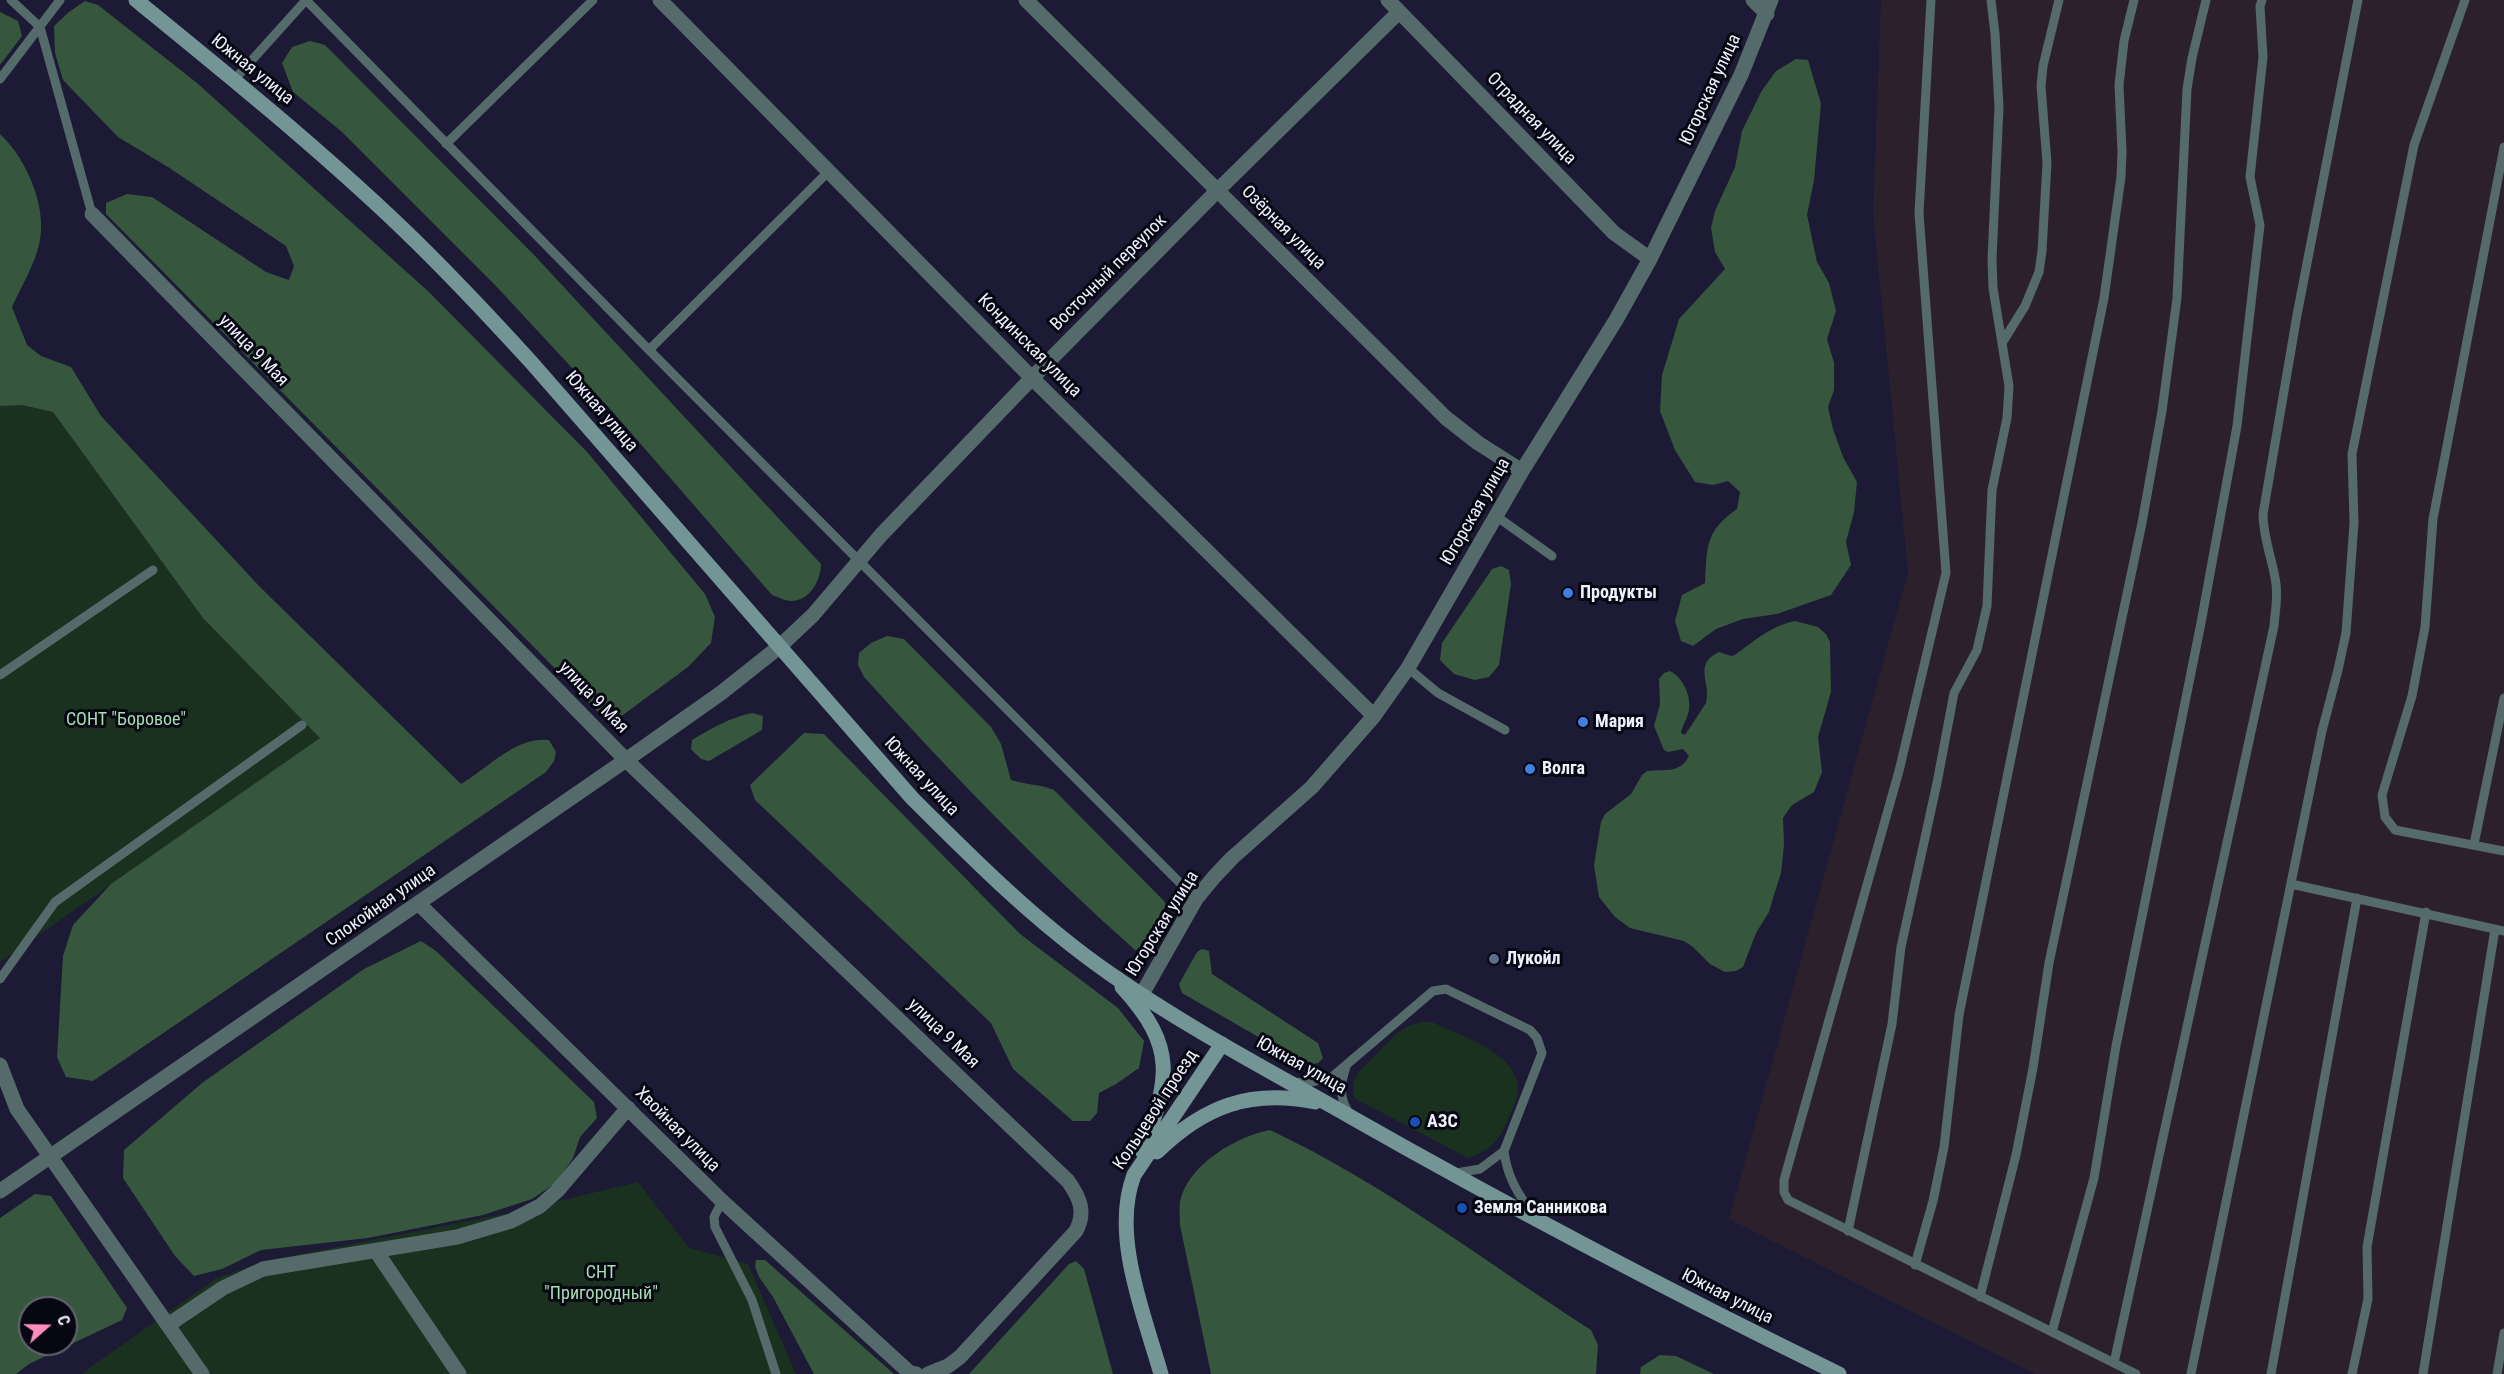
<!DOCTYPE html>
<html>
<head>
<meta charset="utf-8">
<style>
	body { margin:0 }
	#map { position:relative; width:2504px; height:1374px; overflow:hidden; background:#1c1a34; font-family:"Roboto Condensed",sans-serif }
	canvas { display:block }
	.north { position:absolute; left:18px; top:1296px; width:60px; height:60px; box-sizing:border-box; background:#070712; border:2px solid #646470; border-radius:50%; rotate:70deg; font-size:16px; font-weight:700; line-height:24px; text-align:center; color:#efeffe }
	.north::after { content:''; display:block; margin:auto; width:21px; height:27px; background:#fd8ebf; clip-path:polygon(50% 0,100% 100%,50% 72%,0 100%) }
</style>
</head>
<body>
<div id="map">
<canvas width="2504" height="1374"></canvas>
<div class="north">С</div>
</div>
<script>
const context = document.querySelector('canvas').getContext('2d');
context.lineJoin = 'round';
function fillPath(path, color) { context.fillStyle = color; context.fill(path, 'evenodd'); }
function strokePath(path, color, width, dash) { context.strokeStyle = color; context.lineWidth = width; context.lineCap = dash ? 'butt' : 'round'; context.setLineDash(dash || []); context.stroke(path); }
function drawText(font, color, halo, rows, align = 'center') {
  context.font = font + ' "Roboto Condensed",sans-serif'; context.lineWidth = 6; context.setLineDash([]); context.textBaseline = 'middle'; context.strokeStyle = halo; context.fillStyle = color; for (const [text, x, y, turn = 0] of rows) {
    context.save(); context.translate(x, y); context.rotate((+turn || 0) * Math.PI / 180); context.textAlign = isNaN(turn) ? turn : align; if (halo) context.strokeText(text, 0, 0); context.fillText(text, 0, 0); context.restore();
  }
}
const industrial = new Path2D(`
	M 1881,0 L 2504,0 L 2504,1374 L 2035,1374 L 1729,1219 L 1908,572 L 1873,214 Z`);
const green = new Path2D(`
	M 22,405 L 53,412 L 203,618 L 321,738 L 0,962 L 0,406 Z
	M 1421,1022 L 1432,1022 C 1459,1035 1515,1052 1518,1086 C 1519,1098 1511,1111 1507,1122 C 1498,1141 1489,1152 1468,1158 L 1354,1098 L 1353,1084 L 1358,1073 L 1397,1033 L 1408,1026 Z
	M 638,1182 L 689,1248 L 748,1264 L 796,1374 L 81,1374 L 217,1278 L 266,1261 L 509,1213 Z`);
const forest = new Path2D(`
	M 85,1 L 98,5 L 197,83 L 430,293 L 588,453 L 705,594 L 715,617 L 711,643 L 688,667 L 616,720 L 601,715 L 106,214 L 106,203 L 127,194 L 152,197 L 266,272 L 289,280 L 294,266 L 286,246 L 168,167 L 118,137 L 63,80 L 55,53 L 54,26 L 69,12 Z
	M 0,12 L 18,21 L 22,36 L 0,65 Z
	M 310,41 L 325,45 L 535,256 L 821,564 C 821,580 810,601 791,601 C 785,601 778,597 772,595 L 612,411 L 495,285 L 341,131 L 293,92 L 282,63 L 292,47 Z
	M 1796,59 L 1808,60 L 1821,104 L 1814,180 L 1807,215 L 1817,262 L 1829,283 L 1836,311 L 1827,339 L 1834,363 L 1834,390 L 1828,407 L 1833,429 L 1843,457 L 1857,482 L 1854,512 L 1846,542 L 1851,565 L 1831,595 L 1777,614 L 1743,619 L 1716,629 L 1693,646 L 1681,641 L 1675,621 L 1682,595 L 1705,583 C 1707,547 1705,531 1737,509 L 1740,492 L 1728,481 L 1713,485 L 1695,482 L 1675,450 L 1660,411 L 1662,375 L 1679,319 L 1725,269 L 1715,252 L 1711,228 L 1715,211 L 1735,167 L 1742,131 L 1761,92 L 1776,71 Z
	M 0,134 C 28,160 51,214 37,252 C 31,271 20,289 12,307 L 27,345 L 41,356 L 71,367 L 101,416 L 259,586 L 461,784 C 488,768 516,736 549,740 L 556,752 L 554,761 L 546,772 L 93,1081 L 66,1077 L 57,1057 L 63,956 L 73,925 L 111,884 L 320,738 L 203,618 L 53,412 L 22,405 L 0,406 Z
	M 1501,566 L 1509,570 L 1511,584 L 1499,665 L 1489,677 L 1475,680 L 1454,674 L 1440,660 L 1442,643 L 1492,569 Z
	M 1795,621 L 1818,627 L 1826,634 L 1830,642 L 1831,692 L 1818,737 L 1822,772 L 1814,792 L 1792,805 L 1783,818 L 1784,845 L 1781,873 L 1774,895 L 1769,912 L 1756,933 L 1743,967 L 1736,971 L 1725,972 L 1710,964 L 1693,947 L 1684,941 L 1630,928 L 1615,917 L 1599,897 L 1594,865 L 1601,822 L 1605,814 L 1631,794 L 1642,775 L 1647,771 C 1664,769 1680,774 1689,756 L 1683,749 L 1668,752 L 1664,750 L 1654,726 L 1660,704 L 1659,679 L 1664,673 L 1670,671 C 1684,678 1693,699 1688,714 C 1686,721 1682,726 1681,733 L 1685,735 L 1706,703 C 1712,683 1692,665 1719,652 L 1731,656 L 1735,655 C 1755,640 1771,626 1795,621 Z
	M 887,636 L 904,639 L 991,727 L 1001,744 L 1011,780 C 1026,785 1040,784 1054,790 L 1164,901 C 1167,906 1171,913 1169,920 C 1166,930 1151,944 1143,950 L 1135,950 C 1039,865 950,772 864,677 L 858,665 L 859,653 L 871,643 Z
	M 752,713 L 763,716 L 762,730 L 709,761 L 701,759 L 691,749 L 692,740 C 712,728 729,718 752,713 Z
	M 804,733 L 824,734 L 1020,934 L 1118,1008 L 1144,1041 L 1139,1068 L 1116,1084 L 1099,1093 L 1097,1113 L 1090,1121 L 1073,1121 L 1013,1069 L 991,1023 L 755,800 L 750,785 Z
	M 421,941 L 436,951 L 594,1102 L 597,1118 L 580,1137 L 573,1158 L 556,1183 L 532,1199 L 483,1215 L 368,1238 L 261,1250 L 222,1269 L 194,1276 L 175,1256 L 123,1178 L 124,1150 L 202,1083 L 364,969 Z
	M 1202,949 L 1209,951 L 1212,974 L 1318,1043 L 1323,1058 L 1318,1063 L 1307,1065 L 1182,993 L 1179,984 L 1197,952 Z
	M 1270,1130 C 1385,1184 1485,1262 1591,1330 L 1598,1345 L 1596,1374 L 1211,1374 L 1180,1225 C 1180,1218 1179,1209 1180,1202 C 1187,1165 1237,1136 1270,1130 Z
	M 35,1194 L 51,1196 L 127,1308 L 122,1320 L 29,1364 L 16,1374 L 0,1374 L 0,1218 ZM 30,1308 L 66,1308 L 66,1344 L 30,1344 Z
	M 756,1260 L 765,1260 L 894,1374 L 814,1374 L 773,1297 L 759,1277 L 755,1266 Z
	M 1076,1261 L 1084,1269 L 1113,1374 L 969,1374 L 1069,1264 Z
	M 1660,1355 L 1676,1356 L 1714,1374 L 1640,1374 L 1641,1367 Z`);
const service = new Path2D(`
	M 11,0 L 40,27 L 92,214
	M 306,0 L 649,350 L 1196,899
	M 1931,0 L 1919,213 L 1946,573 L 1899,771 L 1784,1180 L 1784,1192 L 1788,1200 L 2136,1374
	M 0,79 L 60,0
	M 234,80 L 306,0
	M 446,144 L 593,0
	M 2504,147 L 2433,519 L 2425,627 L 2412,696 L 2382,795 L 2385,817 L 2395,830 L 2504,851
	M 2002,343 L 2025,306 L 2039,272 L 2042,251 L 2047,163 L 2041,86 L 2043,66 L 2059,0
	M 649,350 L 829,171
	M 1496,516 L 1552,556
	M 1408,668 L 1438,693 L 1505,730
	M 0,675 L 153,570
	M 2474,844 L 2504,698
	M 2291,884 L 2504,931
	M 0,979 L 55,902 L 302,725
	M 1346,1067 C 1340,1084 1339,1098 1349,1113
	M 1294,1082 L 1308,1083 L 1332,1077 L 1433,991 L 1446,989 L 1530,1030 L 1537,1038 L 1542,1053 L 1504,1151 C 1507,1176 1517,1195 1534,1214
	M 1456,1173 L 1480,1169 L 1504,1151
	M 722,1201 L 714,1217 L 715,1227 L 752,1300 L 776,1374
	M 1848,1231 L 1892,1024 L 1901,947 L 1937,783 L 1954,693 L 1977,650 L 1987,606 L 1992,490 L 2007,418 L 2009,386 L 1993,288 L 1992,259 L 1999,107 L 1995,34 L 1991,0
	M 1915,1265 L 1933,1201 L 1944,1147 L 1959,1015 L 2104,298 L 2121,177 L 2122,152 L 2119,85 L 2124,41 L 2134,0
	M 1980,1297 L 2016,1155 L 2033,1068 L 2049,963 L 2142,523 L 2162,411 L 2177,298 L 2187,89 L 2192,58 L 2206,0
	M 2052,1332 L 2094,1178 L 2116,1046 L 2201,623 L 2237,426 L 2260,225 L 2250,177 L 2263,57 L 2260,6 L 2262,0
	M 2114,1363 L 2274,626 C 2275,612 2278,598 2276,584 C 2273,560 2263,539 2263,514 L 2297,315 L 2358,0
	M 2191,1374 L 2322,731 L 2338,670 L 2346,633 L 2354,523 L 2352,454 L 2414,145 L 2465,0
	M 2271,1374 L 2357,898
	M 2352,1374 L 2368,1299 L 2367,1247 L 2426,912
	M 2423,1374 L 2495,929
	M 2497,1374 L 2504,1333`);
const minor = new Path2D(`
	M 660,0 L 1032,378 L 1374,716
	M 1026,0 L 1446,418 L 1478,443 L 1522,471
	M 1388,0 L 1614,233 L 1650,259
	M 1753,0 L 1767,14
	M 92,214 L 626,760 L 1068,1181 C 1080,1198 1086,1212 1076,1231 L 960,1357 L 948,1366 L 928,1374
	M 779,647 L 813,615 L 881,535 L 1032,378 L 1218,190 L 1399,12
	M 419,904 L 722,1201 L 910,1373 L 916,1374
	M 1142,994 L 1196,899 L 1214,877 L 1232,858 L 1312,787 L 1374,716 L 1408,668 L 1522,471 L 1616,320 L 1650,259 L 1741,75 L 1771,0
	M 0,1065 L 17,1109 L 202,1374
	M 376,1251 L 459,1374
	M 168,1325 L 223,1288 L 263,1269 L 457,1237 L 511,1221 L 540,1206 L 557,1191 L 628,1108`);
const tertiary = new Path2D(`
	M 0,1191 L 626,760 L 721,693 L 779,647`);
const secondary = new Path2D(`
	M 136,0 C 227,74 317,147 402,228 C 447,271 489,316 531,362 L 912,798 C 974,860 1037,923 1109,973 C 1186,1027 1270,1071 1351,1117 C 1511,1208 1673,1293 1839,1374
	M 1122,987 C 1178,1048 1169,1080 1142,1151
	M 1157,1152 C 1204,1106 1250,1089 1315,1102
	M 1161,1374 C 1144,1314 1111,1235 1134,1175 L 1222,1044`);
const markers = [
	[1568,593,6,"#3f7fe0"],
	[1583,722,6,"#3f7fe0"],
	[1530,769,6,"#3f7fe0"],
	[1494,959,6,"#5c6f8a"],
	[1415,1122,6,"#1a4fb4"],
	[1462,1208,6,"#1a4fb4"]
];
const streetNames = [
	["Южная улица",252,70,39],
	["Югорская улица",1711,90,-65],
	["Отрадная улица",1531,119,46],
	["Озёрная улица",1283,228,45],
	["Восточный переулок",1109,273,-45],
	["Кондинская улица",1029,346,45],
	["улица 9 Мая",253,351,46],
	["Южная улица",601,412,49],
	["Югорская улица",1476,512,-60],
	["улица 9 Мая",593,698,46],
	["Южная улица",921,777,47],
	["Спокойная улица",381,906,-35],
	["Югорская улица",1163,924,-58],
	["улица 9 Мая",943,1034,44],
	["Южная улица",1301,1066,29],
	["Кольцевой проезд",1156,1110,-57],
	["Хвойная улица",677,1130,45],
	["Южная улица",1727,1297,27]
];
const poiNames = [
	["Продукты",1580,593],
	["Мария",1595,722],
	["Волга",1542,769],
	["Лукойл",1506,959],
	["АЗС",1427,1122],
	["Земля Санникова",1474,1208]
];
const parkNames = [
	["СОНТ \"Боровое\"",126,720],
	["СНТ",601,1273],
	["\"Пригородный\"",601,1294]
];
fillPath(industrial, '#2d202d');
fillPath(green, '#1b3120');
fillPath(forest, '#36573e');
strokePath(service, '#556a6a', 9);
strokePath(minor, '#556a6a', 15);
strokePath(tertiary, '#556a6a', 15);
strokePath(secondary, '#739596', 15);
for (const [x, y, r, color] of markers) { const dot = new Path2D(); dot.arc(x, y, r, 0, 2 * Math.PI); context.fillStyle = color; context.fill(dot); strokePath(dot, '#070712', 2); }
drawText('18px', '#efeffe', '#070712', streetNames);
drawText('bold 18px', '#efeffe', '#070712', poiNames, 'left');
drawText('18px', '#a5dfb2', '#070712', parkNames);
</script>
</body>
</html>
